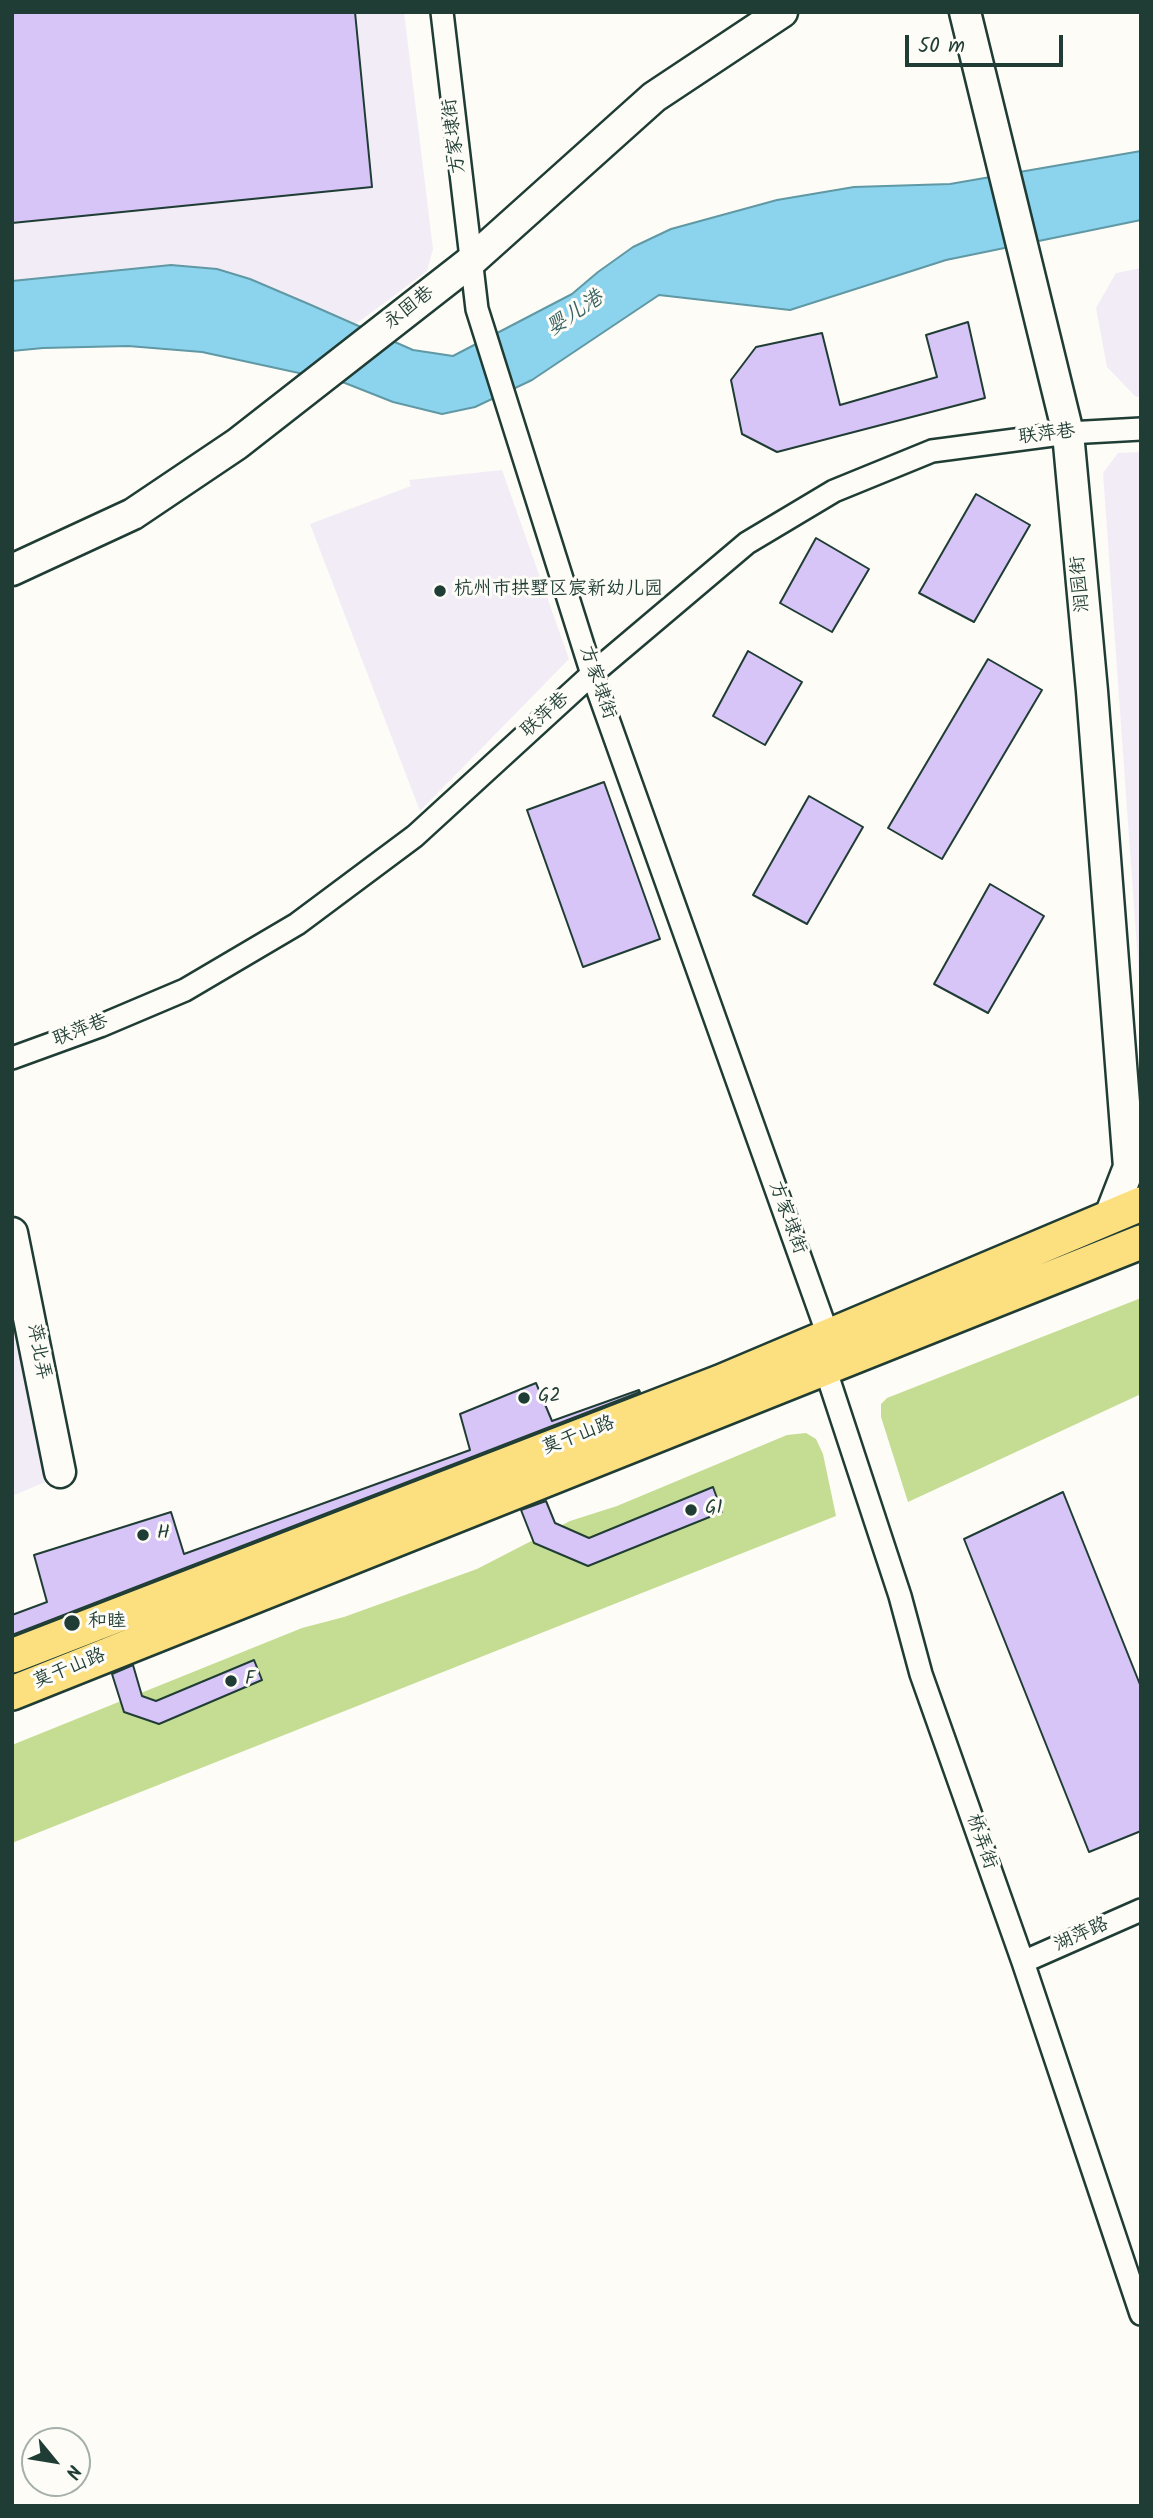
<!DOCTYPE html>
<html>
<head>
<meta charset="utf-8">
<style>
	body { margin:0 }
	#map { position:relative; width:1153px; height:2518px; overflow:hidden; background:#fdfcf7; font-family:Kalam,sans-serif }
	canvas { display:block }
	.frame { position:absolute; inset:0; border:14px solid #1f3d34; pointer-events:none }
	.north { position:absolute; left:21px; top:2427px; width:70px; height:70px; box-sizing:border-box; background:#fdfcf7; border:2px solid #a4b0a9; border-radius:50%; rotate:120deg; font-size:19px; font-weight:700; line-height:28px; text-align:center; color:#1f3d34 }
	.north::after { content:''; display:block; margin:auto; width:24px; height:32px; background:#1f3d34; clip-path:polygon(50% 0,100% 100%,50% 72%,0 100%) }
	.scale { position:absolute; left:905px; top:35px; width:158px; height:32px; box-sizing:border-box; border:4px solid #1f3d34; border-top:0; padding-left:9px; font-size:21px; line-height:24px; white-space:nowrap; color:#1f3d34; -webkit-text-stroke:5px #fdfcf7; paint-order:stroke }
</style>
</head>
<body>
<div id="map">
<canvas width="1153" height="2518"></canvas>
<div class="frame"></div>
<div class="north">N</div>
<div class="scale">50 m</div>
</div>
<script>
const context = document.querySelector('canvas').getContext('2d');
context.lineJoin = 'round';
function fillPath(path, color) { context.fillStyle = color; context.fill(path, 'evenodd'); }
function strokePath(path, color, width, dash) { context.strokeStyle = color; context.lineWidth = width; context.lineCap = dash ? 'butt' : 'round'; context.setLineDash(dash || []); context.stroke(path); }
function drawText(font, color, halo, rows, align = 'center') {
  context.font = font + ' Kalam,"LXGW WenKai TC",sans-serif'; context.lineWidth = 6; context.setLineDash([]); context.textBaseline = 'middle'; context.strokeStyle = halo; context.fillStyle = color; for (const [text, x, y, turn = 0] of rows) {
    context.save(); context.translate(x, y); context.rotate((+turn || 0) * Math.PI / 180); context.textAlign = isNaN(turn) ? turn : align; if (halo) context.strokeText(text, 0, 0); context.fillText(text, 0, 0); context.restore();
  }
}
const built = new Path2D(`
	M 12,12 L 404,12 L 433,249 L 427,271 L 337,338 L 12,298 Z
	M 1141,268 L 1141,396 L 1136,397 L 1107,367 L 1096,308 L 1116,273 Z
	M 1141,452 L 1141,1005 L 1103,473 L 1118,453 Z
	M 502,470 L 569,659 L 420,811 L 310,524 L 411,486 L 409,480 Z
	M 12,1319 L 48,1481 L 12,1496 Z`);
const green = new Path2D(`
	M 1141,1298 L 1141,1394 L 908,1502 L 881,1417 L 881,1404 L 887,1398 Z
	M 806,1433 L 816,1439 L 823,1454 L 836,1516 L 12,1843 L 12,1745 L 302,1628 L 344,1617 L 477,1569 L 570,1521 L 617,1506 L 787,1435 Z`);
const water = new Path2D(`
	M 1141,151 L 1141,220 L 946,260 L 790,310 L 659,295 L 532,380 L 475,407 L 442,414 L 393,402 L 345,383 L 202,352 L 128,346 L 43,348 L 12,351 L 12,281 L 171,265 L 217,269 L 250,279 L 311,305 L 413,350 L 453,356 L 572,294 L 598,272 L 633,247 L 671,229 L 777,200 L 854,187 L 950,184 Z`);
const building = new Path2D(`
	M 12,12 L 355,12 L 372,187 L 12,223 Z
	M 968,322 L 985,398 L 777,452 L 742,434 L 731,380 L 756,347 L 822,333 L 840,405 L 937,377 L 926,335 Z
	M 976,494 L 1030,525 L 974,622 L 919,593 Z
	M 816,538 L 869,569 L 832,632 L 780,603 Z
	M 748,651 L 802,682 L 765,745 L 713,716 Z
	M 988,659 L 1042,690 L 942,859 L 888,828 Z
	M 604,782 L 660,939 L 583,967 L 527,810 Z
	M 809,796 L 863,827 L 807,924 L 753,895 Z
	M 990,884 L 1044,916 L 988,1013 L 934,984 Z
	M 536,1383 L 552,1421 L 639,1390 L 640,1392 L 12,1635 L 12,1615 L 47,1602 L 34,1555 L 171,1512 L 184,1554 L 470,1450 L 460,1414 Z
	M 713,1487 L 722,1512 L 588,1566 L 534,1543 L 521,1510 L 546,1501 L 555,1523 L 589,1538 Z
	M 1063,1492 L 1141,1687 L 1141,1831 L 1089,1852 L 964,1539 Z
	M 254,1660 L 262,1680 L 159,1724 L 124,1712 L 112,1674 L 133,1665 L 142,1696 L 156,1701 Z`);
const street = new Path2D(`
	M 442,12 L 477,309 L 592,674 L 828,1335
	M 12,1058 L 100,1026 L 185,990 L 297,924 L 415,836 L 592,674 L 747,543 L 834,491 L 932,451 L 1068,433 L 1141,429
	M 825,1368 L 900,1596 L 921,1674 L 1023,1962 L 1141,2314
	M 1023,1962 L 1141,1910`);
const secondary = new Path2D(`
	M 965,12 L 1068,433 L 1092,691 L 1129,1167 L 1110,1216
	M 12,570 L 133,514 L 237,444 L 470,262 L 654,97 L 782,12
	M 12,1233 L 60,1472`);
const primary = new Path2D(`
	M 12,1656 L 720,1382 L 1141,1204
	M 12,1693 L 1141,1242`);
const markers = [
	[440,591,7,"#1f3d34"],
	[524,1398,7,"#1f3d34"],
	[691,1510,7,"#1f3d34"],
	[143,1535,7,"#1f3d34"],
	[72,1623,9,"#1f3d34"],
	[231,1681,7,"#1f3d34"]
];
const streetNames = [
	["方家埭街",456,136,-97],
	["永固巷",410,309,-38],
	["联萍巷",1047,436,-7],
	["润园街",1082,584,-95],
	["方家埭街",596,683,71],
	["联萍巷",546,716,-42],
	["联萍巷",81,1032,-21],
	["方家埭街",786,1218,70],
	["萍北弄",37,1352,79],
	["莫干山路",579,1437,-21],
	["莫干山路",70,1670,-22],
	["桥弄街",980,1842,71],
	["湖萍路",1082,1936,-24]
];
const poiNames = [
	["杭州市拱墅区宸新幼儿园",454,591],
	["G2",538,1398],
	["G1",705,1510],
	["H",157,1535],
	["和睦",88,1623],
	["F",245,1681]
];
const waterNames = [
	["婴儿港",576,315,-34]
];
fillPath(built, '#f2ecf7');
fillPath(green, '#c5dd93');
fillPath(water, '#8cd4ee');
strokePath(water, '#6098a4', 2);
fillPath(building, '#d7c5f7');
strokePath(building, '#1f3d34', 2);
strokePath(street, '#1f3d34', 26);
strokePath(secondary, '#1f3d34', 35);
strokePath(primary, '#1f3d34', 38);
strokePath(street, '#fdfcf7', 21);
strokePath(secondary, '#fdfcf7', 30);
strokePath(primary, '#fce080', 33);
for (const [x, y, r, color] of markers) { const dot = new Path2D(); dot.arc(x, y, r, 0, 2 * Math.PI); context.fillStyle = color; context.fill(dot); strokePath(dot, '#fdfcf7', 2.5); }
drawText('19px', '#1f3d34', '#fdfcf7', streetNames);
drawText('19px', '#1f3d34', '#fdfcf7', poiNames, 'left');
drawText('italic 21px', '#3a6362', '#fdfcf7', waterNames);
</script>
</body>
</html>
